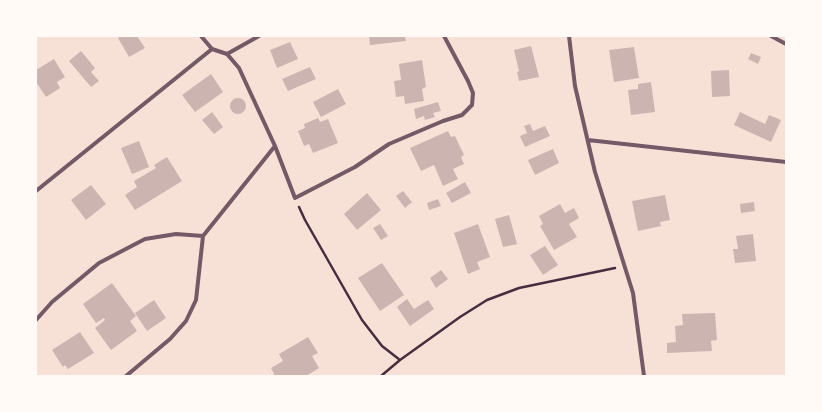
<!DOCTYPE html>
<html>
<head>
<meta charset="utf-8">
<style>
	body { margin:0 }
	#map { position:relative; width:822px; height:412px; overflow:hidden; background:#f7e1d7; font-family:Quicksand,sans-serif }
	canvas { display:block }
	.frame { position:absolute; inset:0; border:37px solid #fffaf5; pointer-events:none }
</style>
</head>
<body>
<div id="map">
<canvas width="822" height="412"></canvas>
<div class="frame"></div>
</div>
<script>
const context = document.querySelector('canvas').getContext('2d');
context.lineJoin = 'round';
function fillPath(path, color) { context.fillStyle = color; context.fill(path, 'evenodd'); }
function strokePath(path, color, width, dash) { context.strokeStyle = color; context.lineWidth = width; context.lineCap = dash ? 'butt' : 'round'; context.setLineDash(dash || []); context.stroke(path); }
const building = new Path2D(`
	M 121,36 L 137,36 L 145,48 L 129,57 L 118,38 Z
	M 369,36 L 405,36 L 406,41 L 370,45 Z
	M 290,42 L 298,59 L 277,68 L 270,50 Z
	M 531,46 L 539,77 L 519,81 L 517,72 L 519,71 L 514,50 Z
	M 634,47 L 639,78 L 614,82 L 609,50 Z
	M 81,51 L 95,68 L 91,72 L 99,81 L 91,87 L 69,61 Z
	M 751,53 L 761,57 L 758,64 L 748,59 Z
	M 54,59 L 65,77 L 57,82 L 60,88 L 46,97 L 36,82 L 36,70 Z
	M 422,60 L 426,87 L 422,89 L 424,101 L 405,104 L 404,96 L 396,97 L 394,81 L 401,80 L 399,64 Z
	M 310,67 L 316,79 L 288,91 L 282,79 Z
	M 729,70 L 730,96 L 712,97 L 711,71 Z
	M 211,74 L 223,92 L 195,112 L 182,95 Z
	M 651,82 L 655,112 L 631,115 L 628,90 L 638,89 L 638,84 Z
	M 338,89 L 346,104 L 321,117 L 313,102 Z
	M230 106a8 8 0 1 1 16 0a8 8 0 1 1-16 0Z
	M 438,102 L 441,111 L 433,113 L 435,117 L 425,120 L 424,116 L 416,119 L 414,109 Z
	M 212,112 L 223,127 L 214,134 L 202,120 Z
	M 740,112 L 765,124 L 769,115 L 781,120 L 771,142 L 734,125 Z
	M 318,118 L 320,122 L 328,119 L 338,143 L 313,153 L 309,144 L 304,146 L 298,131 L 305,128 L 304,124 Z
	M 530,124 L 533,131 L 545,126 L 550,136 L 525,147 L 520,136 L 527,133 L 524,126 Z
	M 448,131 L 451,137 L 455,136 L 464,155 L 461,157 L 464,164 L 453,169 L 458,179 L 443,186 L 434,165 L 421,171 L 410,148 Z
	M 139,141 L 149,167 L 132,174 L 121,148 Z
	M 553,149 L 559,163 L 535,175 L 528,160 Z
	M 167,157 L 182,181 L 135,210 L 125,195 L 137,187 L 134,181 L 156,168 L 154,165 Z
	M 465,182 L 471,193 L 452,203 L 446,193 Z
	M 91,185 L 106,204 L 86,220 L 71,200 Z
	M 403,191 L 412,202 L 405,208 L 396,196 Z
	M 367,193 L 381,210 L 357,230 L 344,214 Z
	M 665,195 L 670,220 L 660,222 L 661,226 L 638,231 L 632,201 Z
	M 438,199 L 441,206 L 429,210 L 427,203 Z
	M 754,202 L 755,211 L 741,213 L 740,204 Z
	M 560,204 L 565,213 L 574,208 L 579,218 L 569,224 L 577,237 L 554,250 L 540,226 L 543,224 L 539,216 Z
	M 509,215 L 517,244 L 503,247 L 495,219 Z
	M 380,224 L 388,236 L 381,240 L 373,228 Z
	M 478,224 L 490,257 L 477,262 L 480,269 L 468,274 L 454,233 Z
	M 753,234 L 756,261 L 735,263 L 733,249 L 738,249 L 736,236 Z
	M 545,246 L 558,265 L 543,275 L 530,255 Z
	M 382,263 L 404,295 L 380,311 L 358,278 Z
	M 441,270 L 448,279 L 436,288 L 430,278 Z
	M 112,283 L 136,316 L 130,321 L 137,331 L 111,350 L 95,328 L 105,320 L 104,318 L 96,323 L 83,304 Z
	M 407,299 L 414,309 L 428,300 L 434,309 L 410,326 L 397,307 Z
	M 154,300 L 166,318 L 147,331 L 135,313 Z
	M 715,313 L 717,340 L 711,341 L 712,351 L 667,353 L 667,343 L 676,342 L 675,326 L 683,325 L 682,314 Z
	M 80,332 L 94,353 L 68,369 L 65,365 L 63,367 L 52,350 Z
	M 308,337 L 318,353 L 312,356 L 319,368 L 306,376 L 275,376 L 271,368 L 283,361 L 279,354 Z`);
const path = new Path2D(`
	M 299,207 L 305,220 L 362,320 L 382,346 L 400,360
	M 381,376 L 400,360 L 460,317 L 487,300 L 519,288 L 615,268`);
const minor = new Path2D(`
	M 201,36 L 212,49 L 227,54 L 259,36
	M 569,36 L 575,86 L 595,172 L 633,293 L 644,376
	M 771,36 L 786,44
	M 588,140 L 786,162
	M 275,146 L 295,198 L 355,167 L 389,144 L 443,121 L 462,115 L 472,105 L 473,93 L 468,81 L 444,36
	M 36,191 L 212,49
	M 36,320 L 52,302 L 99,263 L 145,239 L 176,234 L 203,236
	M 126,376 L 170,339 L 186,321 L 196,300 L 203,236 L 275,146 L 239,68 L 227,54`);
fillPath(building, '#ccb4b1');
strokePath(path, '#4a2c40', 2.5);
strokePath(minor, '#755966', 4);
</script>
</body>
</html>
